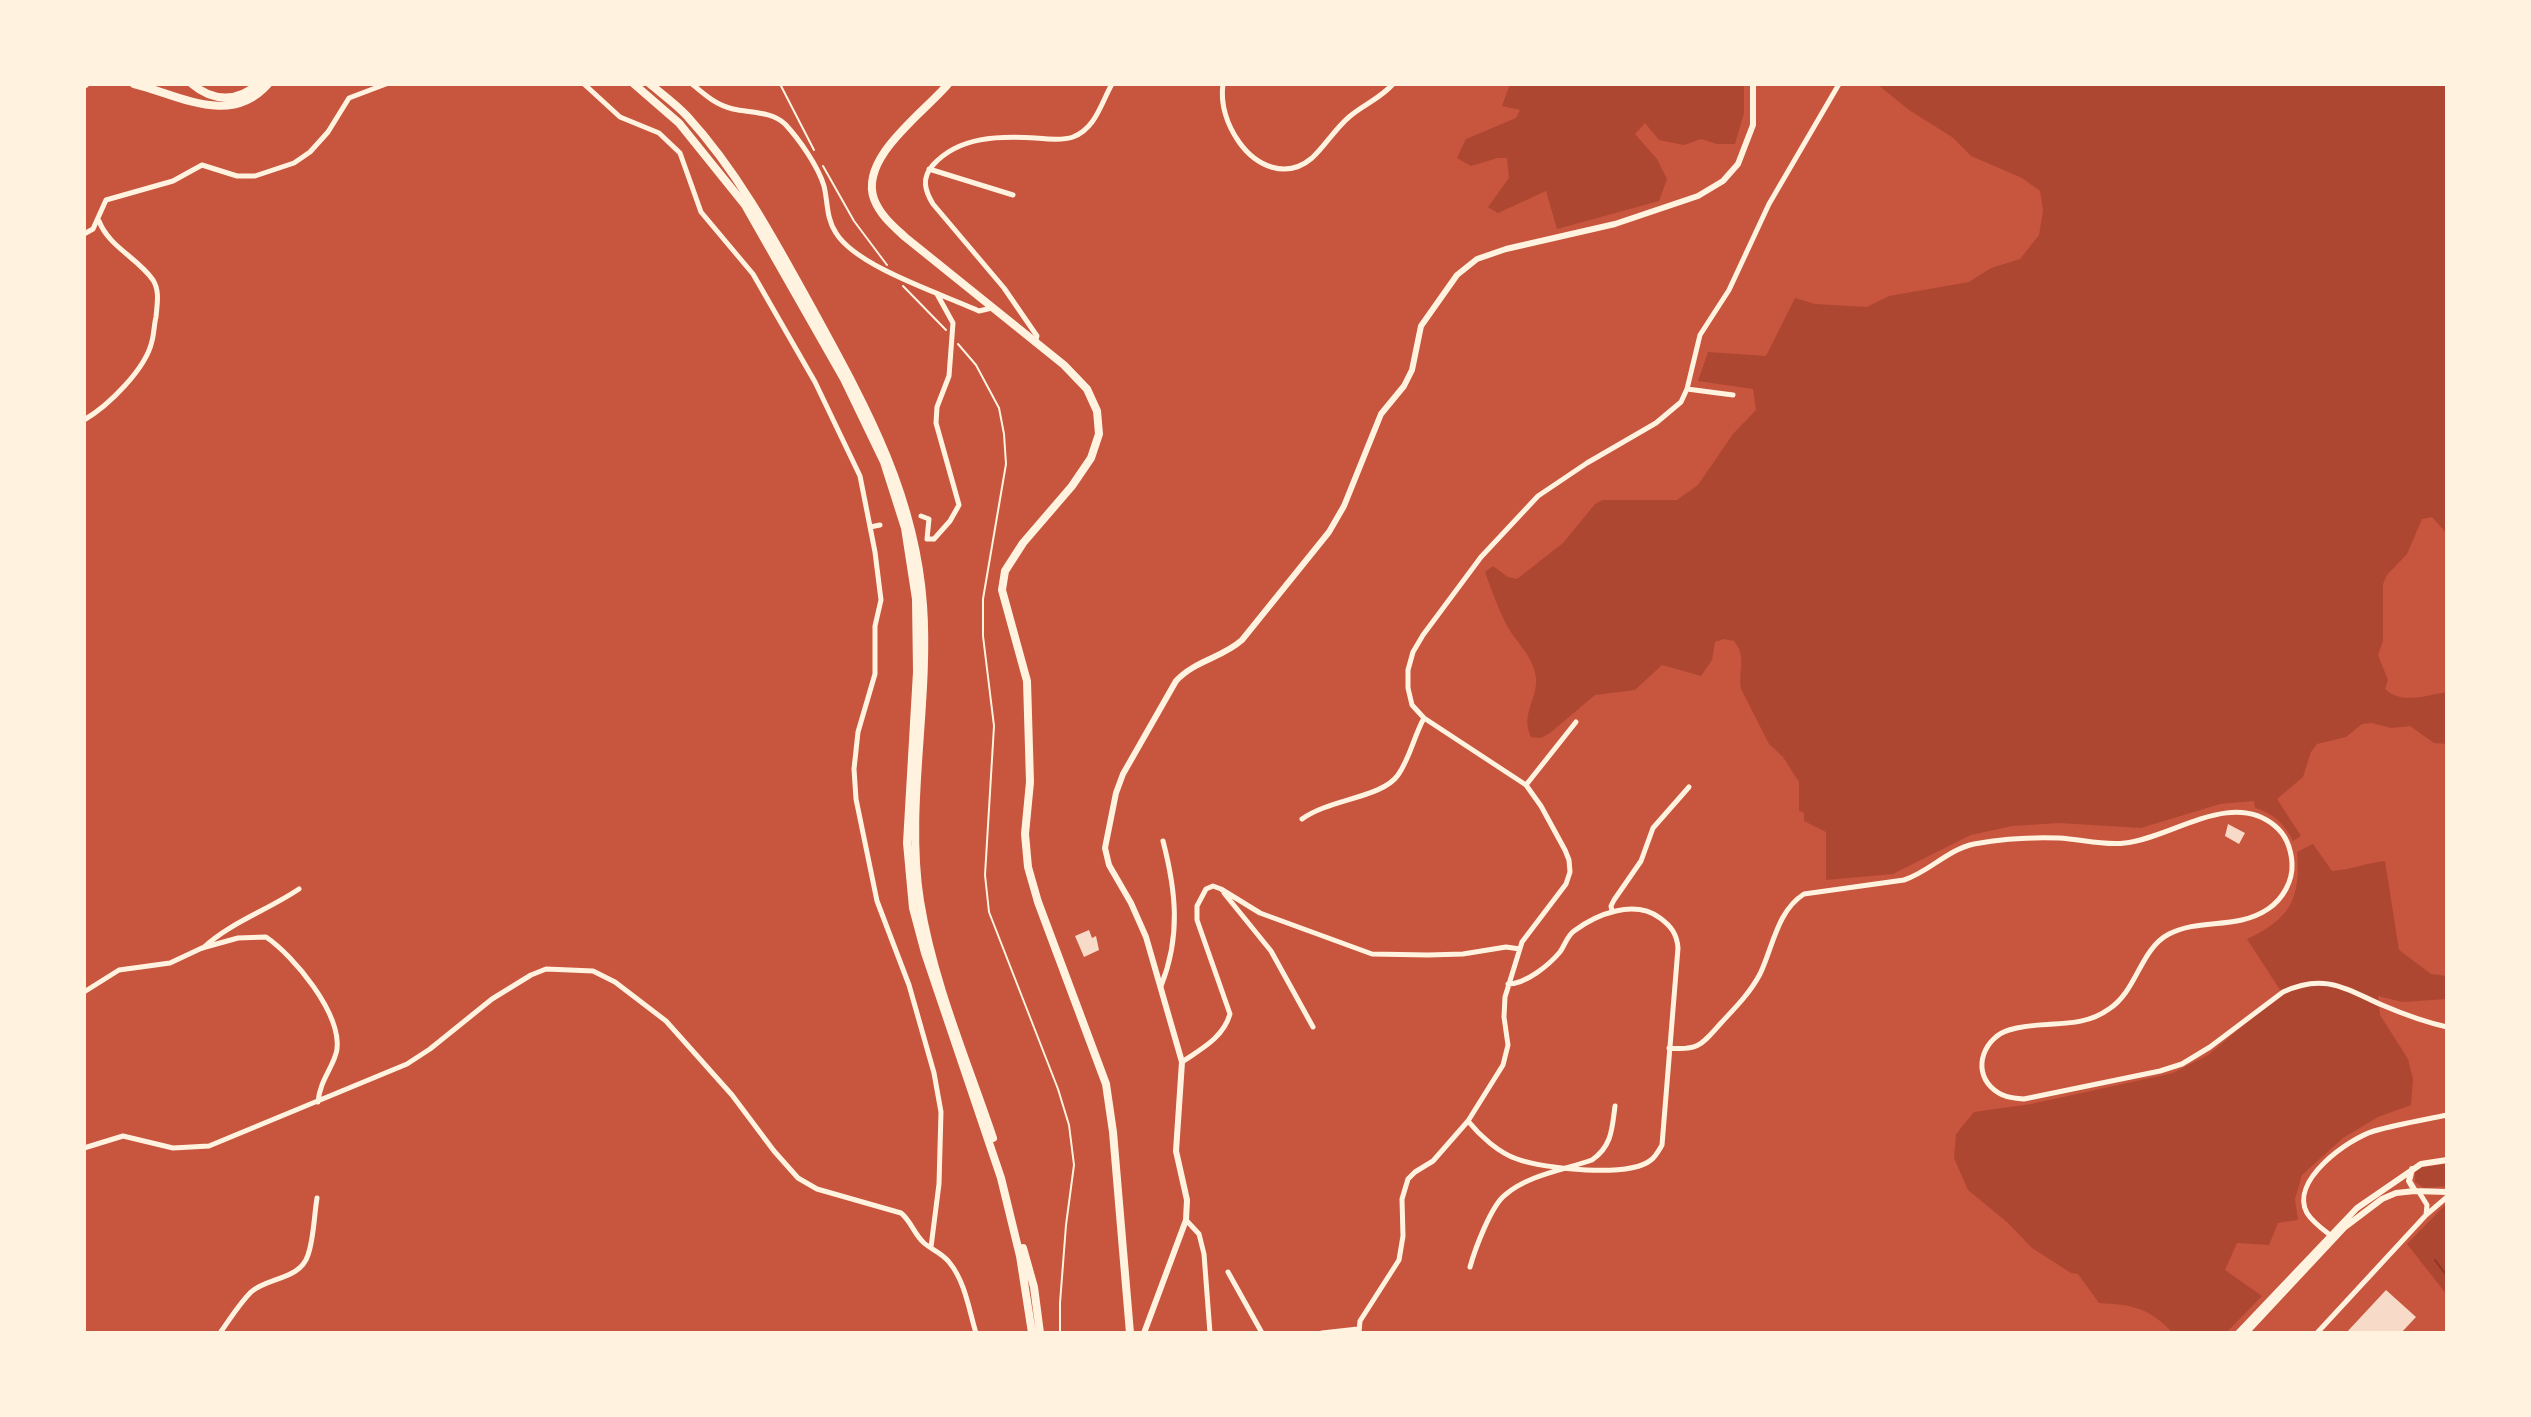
<!DOCTYPE html>
<html>
<head>
<meta charset="utf-8">
<style>
	body { margin:0 }
	#map { position:relative; width:2531px; height:1417px; overflow:hidden; background:#c8553d; font-family:Overpass,sans-serif }
	canvas { display:block }
	.frame { position:absolute; inset:0; border:86px solid #fff3e0; pointer-events:none }
</style>
</head>
<body>
<div id="map">
<canvas width="2531" height="1417"></canvas>
<div class="frame"></div>
</div>
<script>
const context = document.querySelector('canvas').getContext('2d');
context.lineJoin = 'round';
function fillPath(path, color) { context.fillStyle = color; context.fill(path, 'evenodd'); }
function strokePath(path, color, width, dash) { context.strokeStyle = color; context.lineWidth = width; context.lineCap = dash ? 'butt' : 'round'; context.setLineDash(dash || []); context.stroke(path); }
const green = new Path2D(`
	M 1510,84 L 1744,84 L 1744,113 L 1735,144 L 1717,144 L 1701,139 L 1684,145 L 1659,140 L 1645,123 L 1635,134 L 1657,159 L 1667,179 L 1659,201 L 1557,229 L 1546,191 L 1498,213 L 1488,207 L 1509,178 L 1507,158 L 1498,158 L 1471,166 L 1457,158 L 1466,139 L 1516,118 L 1520,110 L 1502,106 Z
	M 1877,84 L 2447,84 L 2447,534 L 2432,517 L 2422,519 L 2407,554 L 2387,575 L 2383,584 L 2383,641 L 2378,655 L 2388,680 L 2385,689 C 2402,705 2428,695 2447,692 L 2447,744 L 2434,743 L 2410,726 L 2391,728 L 2372,723 L 2362,724 L 2346,737 L 2317,744 L 2311,752 L 2303,777 L 2277,799 L 2301,836 L 2293,841 C 2285,824 2273,813 2255,808 L 2254,801 L 2220,804 L 2141,828 L 2059,823 L 2012,826 L 1971,835 L 1893,874 L 1826,880 L 1826,832 L 1804,821 L 1804,813 L 1799,811 L 1799,782 L 1783,757 L 1769,744 L 1741,689 C 1738,671 1747,657 1734,641 L 1724,639 L 1715,642 L 1712,660 L 1701,676 L 1662,665 L 1635,690 L 1595,695 L 1550,733 L 1541,738 L 1531,737 C 1520,714 1538,699 1536,678 C 1533,655 1516,643 1506,624 C 1498,608 1491,589 1485,572 L 1493,566 L 1508,577 L 1517,579 L 1563,543 L 1595,504 L 1603,500 L 1677,500 L 1698,485 L 1733,434 L 1756,410 L 1753,389 L 1698,381 L 1708,352 L 1766,356 L 1795,298 L 1815,304 L 1867,307 L 1889,296 L 1969,282 L 1991,268 L 2020,259 L 2039,235 L 2043,211 L 2040,191 L 2022,178 L 1971,156 L 1952,137 L 1909,110 Z
	M 2313,844 L 2332,871 C 2350,870 2366,863 2385,861 L 2399,950 L 2431,974 L 2447,976 L 2447,999 L 2402,1002 L 2378,996 L 2380,1015 L 2408,1059 L 2413,1079 L 2411,1105 L 2378,1117 L 2343,1138 L 2302,1175 L 2295,1199 L 2298,1220 L 2278,1223 L 2269,1245 L 2237,1243 L 2225,1270 L 2262,1296 L 2226,1333 L 2173,1333 C 2148,1307 2133,1305 2099,1303 L 2078,1274 L 2071,1273 L 2032,1248 L 2008,1223 L 1968,1190 L 1954,1158 L 1956,1134 L 1974,1112 L 2031,1104 L 2173,1073 L 2208,1055 L 2282,993 L 2247,939 C 2290,919 2301,899 2297,852 Z
	M 2447,1164 L 2447,1186 L 2424,1188 L 2415,1182 L 2415,1172 L 2421,1167 Z
	M 2447,1203 L 2447,1295 L 2407,1244 Z`);
const stream = new Path2D(`
	M 2435,1260 L 2447,1276`);
const building = new Path2D(`
	M 2228,824 L 2245,833 L 2239,844 L 2225,836 Z
	M 1089,930 L 1092,938 L 1096,936 L 1099,950 L 1084,957 L 1075,936 Z
	M 2386,1290 L 2416,1317 L 2401,1333 L 2346,1333 Z`);
const path = new Path2D(`
	M 780,84 L 814,150
	M 823,166 L 854,221 L 887,265
	M 903,286 L 946,330
	M 958,344 L 976,365 L 999,408 L 1004,434 L 1006,464 L 983,599 L 983,636 L 994,726 L 985,875 L 989,912 L 1058,1089 L 1069,1125 L 1074,1165 L 1066,1225 L 1060,1303 L 1060,1333`);
const minor = new Path2D(`
	M 584,84 L 620,117 L 659,133 L 680,153 L 701,212 L 753,274 L 815,382 L 860,476 L 875,552 L 881,600 L 875,626 L 875,674 L 858,732 L 854,769 L 856,799 L 877,901 L 909,985 L 934,1073 L 941,1112 L 939,1184 L 931,1247
	M 692,84 C 705,95 716,105 733,109 C 750,113 771,111 785,124 C 799,139 818,166 824,186 C 828,202 826,218 836,233 C 857,267 942,294 979,311 L 992,308
	M 1223,84 C 1220,104 1227,125 1239,142 C 1256,166 1286,180 1312,158 C 1325,146 1335,129 1349,117 C 1363,105 1381,98 1393,84
	M 929,169 L 1013,195
	M 84,234 L 93,229 L 106,200 L 173,181 L 202,165 L 237,176 L 255,176 L 294,163 L 310,152 L 328,132 L 349,98 L 386,84
	M 1035,343 L 1037,336 L 1004,288 L 933,204 C 925,191 921,178 933,165 C 959,136 999,136 1036,138 C 1047,139 1062,141 1073,137 C 1096,128 1101,103 1112,84
	M 1687,389 L 1733,395
	M 84,420 C 108,406 146,369 152,341 C 154,334 154,325 156,317 C 157,304 160,291 153,280 C 138,258 109,247 99,221
	M 921,516 L 929,519 L 927,539 L 934,539 L 950,521 L 959,505 L 936,423 L 937,407 L 949,376 L 953,323 L 937,294
	M 870,527 L 880,525
	M 1526,785 L 1576,722
	M 1302,819 C 1329,799 1382,798 1398,775 C 1410,758 1414,736 1424,718
	M 1224,893 L 1271,951 L 1313,1027
	M 1612,911 L 1611,906 L 1614,900 L 1641,861 L 1653,828 L 1689,787
	M 203,948 C 231,922 268,910 299,889
	M 1161,986 C 1181,936 1176,891 1163,841
	M 84,992 L 119,970 L 170,963 L 202,948 L 238,938 L 266,937 C 294,956 341,1013 337,1049 C 335,1065 320,1079 318,1102
	M 1669,1048 C 1699,1051 1702,1044 1721,1023 C 1735,1008 1750,993 1760,974 C 1773,947 1777,911 1804,894 L 1904,880 C 1929,872 1947,850 1974,844 C 2001,839 2031,837 2059,838 C 2081,839 2103,846 2125,843 C 2172,838 2231,789 2275,826 C 2286,835 2291,849 2292,863 C 2293,881 2283,899 2268,909 C 2237,930 2200,918 2169,934 C 2140,949 2137,991 2109,1009 C 2079,1031 2043,1019 2009,1030 C 1985,1037 1972,1068 1991,1087 C 2001,1097 2011,1098 2024,1099 L 2160,1071 L 2182,1064 L 2210,1047 L 2283,992 C 2324,973 2344,988 2382,1005 C 2403,1014 2425,1022 2447,1027
	M 1182,1062 C 1201,1049 1223,1038 1230,1014 L 1197,920 L 1197,906 L 1206,889 L 1213,886 L 1221,889 L 1260,913 L 1372,954 L 1428,955 L 1463,954 L 1506,947 L 1520,949
	M 1468,1121 C 1480,1136 1499,1153 1517,1159 C 1544,1169 1629,1178 1651,1160 C 1656,1156 1659,1150 1662,1145 L 1678,948 C 1677,934 1671,926 1660,918 C 1634,899 1597,914 1574,931 C 1567,936 1565,945 1560,952 C 1549,965 1526,984 1508,984
	M 84,1148 L 123,1136 L 173,1148 L 209,1146 L 407,1064 L 430,1049 L 492,999 L 531,975 L 546,969 L 593,971 L 615,982 L 666,1021 L 732,1095 L 774,1151 L 798,1178 L 817,1189 L 901,1213 C 911,1221 914,1234 924,1243 C 932,1250 942,1253 949,1262 C 965,1281 969,1310 976,1333
	M 2419,1192 L 2427,1205 L 2426,1215
	M 1186,1220 L 1199,1234 L 1204,1254 L 1210,1333
	M 2334,1238 C 2325,1231 2313,1223 2307,1213 C 2289,1181 2348,1139 2374,1131 C 2398,1124 2423,1120 2447,1115
	M 1470,1267 C 1475,1249 1491,1206 1505,1195 C 1528,1175 1564,1170 1592,1160 C 1612,1146 1612,1129 1615,1106
	M 1228,1272 L 1262,1333
	M 220,1333 C 230,1319 239,1304 251,1292 C 268,1277 300,1280 308,1255 C 314,1238 314,1216 317,1198
	M 1322,1333 L 1358,1329
	M 1359,1333 L 1360,1321 L 1399,1260 L 1403,1236 L 1402,1199 L 1408,1179 L 1415,1172 L 1433,1161 L 1468,1121 L 1503,1065 L 1508,1045 L 1504,1017 L 1505,997 L 1522,942 L 1566,884 L 1570,872 L 1569,860 L 1565,850 L 1541,806 L 1526,785 L 1424,718 L 1412,705 L 1408,688 L 1408,670 L 1413,652 L 1423,635 L 1481,557 L 1538,496 L 1587,463 L 1656,423 L 1681,402 L 1687,389 L 1700,335 L 1729,290 L 1769,204 L 1839,84
	M 2317,1333 L 2426,1215 L 2447,1197`);
const tertiary = new Path2D(`
	M 2412,1169 L 2409,1181 L 2415,1191 L 2447,1192
	M 1144,1333 L 1186,1220 L 1187,1200 L 1176,1151 L 1182,1062 L 1146,937 L 1131,903 L 1109,865 L 1105,848 L 1116,793 L 1123,774 L 1176,681 C 1194,661 1222,658 1242,640 L 1329,532 L 1344,506 L 1381,414 L 1404,386 L 1412,370 L 1421,326 L 1457,275 L 1477,259 L 1506,249 L 1615,224 L 1698,196 L 1723,181 L 1738,164 L 1753,125 L 1753,84
	M 2238,1333 L 2357,1208 L 2421,1164 L 2447,1160
	M 2246,1333 L 2345,1227 L 2382,1199 L 2396,1193 L 2415,1191`);
const primary = new Path2D(`
	M 948,84 C 925,112 859,157 874,199 C 880,215 893,226 905,237 L 1064,365 L 1087,389 L 1097,411 L 1099,434 L 1091,458 L 1072,486 L 1023,543 L 1005,571 L 1002,590 L 1027,681 L 1030,782 L 1025,834 L 1028,867 L 1038,902 L 1106,1084 L 1113,1132 L 1130,1333`);
const trunk = new Path2D(`
	M 84,84 L 85,84
	M 134,84 C 179,95 230,127 268,84
	M 192,84 C 213,102 238,102 258,84
	M 634,84 L 679,123 L 745,205 L 844,379 L 884,462 L 905,528 L 916,599 L 917,672 L 907,843 L 913,908 L 925,953 L 1001,1178 L 1020,1256 L 1032,1333
	M 650,84 C 662,94 676,104 687,116 C 739,173 775,241 812,308 C 865,405 915,493 923,605 C 930,703 905,807 920,901 C 933,982 967,1061 993,1138
	M 1023,1248 L 1034,1287 L 1040,1333`);
fillPath(green, '#ae4732');
strokePath(stream, '#8f3625', 2);
fillPath(building, '#f7dbc8');
strokePath(path, '#fff3e0', 2);
strokePath(minor, '#fff3e0', 5);
strokePath(tertiary, '#fff3e0', 6);
strokePath(primary, '#fff3e0', 8);
strokePath(trunk, '#fff3e0', 8);
</script>
</body>
</html>
